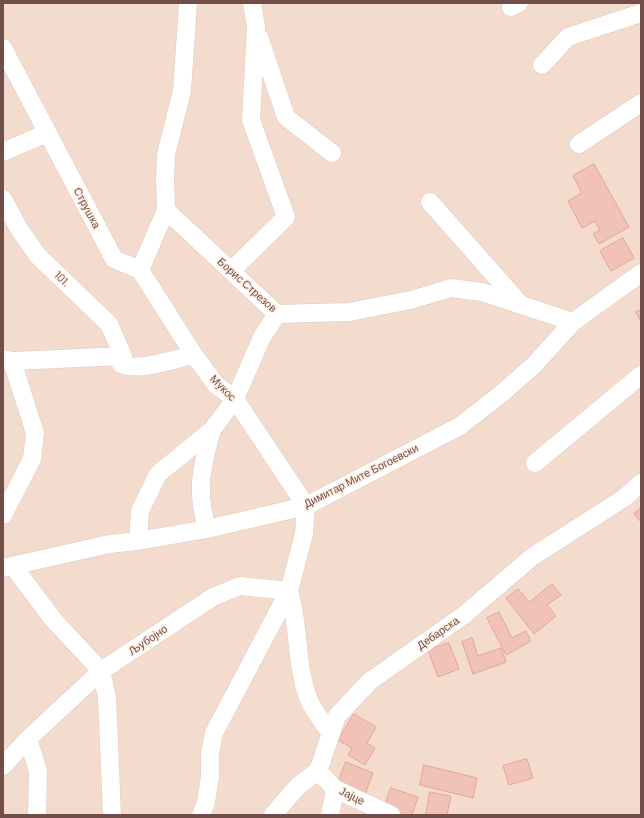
<!DOCTYPE html>
<html>
<head>
<meta charset="utf-8">
<style>
	body { margin:0 }
	#map { position:relative; width:644px; height:818px; overflow:hidden; background:#fcebdf; font-family:Barlow,sans-serif }
	canvas { display:block }
	.frame { position:absolute; inset:0; border:4px solid #714e47; pointer-events:none }
</style>
</head>
<body>
<div id="map">
<canvas width="644" height="818"></canvas>
<div class="frame"></div>
</div>
<script>
const context = document.querySelector('canvas').getContext('2d');
context.lineJoin = 'round';
function fillPath(path, color) { context.fillStyle = color; context.fill(path, 'evenodd'); }
function strokePath(path, color, width, dash) { context.strokeStyle = color; context.lineWidth = width; context.lineCap = dash ? 'butt' : 'round'; context.setLineDash(dash || []); context.stroke(path); }
function drawText(font, color, halo, rows, align = 'center') {
  context.font = font + ' Barlow,sans-serif'; context.lineWidth = 3; context.setLineDash([]); context.textBaseline = 'middle'; context.strokeStyle = halo; context.fillStyle = color; for (const [text, x, y, turn = 0] of rows) {
    context.save(); context.translate(x, y); context.rotate((+turn || 0) * Math.PI / 180); context.textAlign = isNaN(turn) ? turn : align; if (halo) context.strokeText(text, 0, 0); context.fillText(text, 0, 0); context.restore();
  }
}
const residential = new Path2D(`
	M 3,3 L 641,3 L 641,815 L 3,815 Z`);
const building = new Path2D(`
	M 594,164 L 629,227 L 599,244 L 593,234 L 600,230 L 595,221 L 582,228 L 568,201 L 582,193 L 573,176 Z
	M 623,238 L 634,258 L 611,271 L 600,251 Z
	M 641,310 L 641,322 L 636,312 Z
	M 641,508 L 641,522 L 634,514 Z
	M 552,584 L 561,595 L 547,605 L 556,616 L 534,634 L 506,598 L 518,589 L 529,602 Z
	M 499,612 L 512,638 L 526,631 L 531,641 L 506,655 L 487,618 Z
	M 472,638 L 478,656 L 501,648 L 506,662 L 473,674 L 462,642 Z
	M 449,643 L 459,669 L 438,677 L 428,650 Z
	M 354,714 L 376,727 L 367,743 L 375,748 L 365,765 L 348,755 L 352,748 L 338,740 Z
	M 527,759 L 533,778 L 509,785 L 503,766 Z
	M 346,762 L 373,773 L 364,797 L 337,785 Z
	M 424,765 L 477,778 L 473,798 L 420,785 Z
	M 391,788 L 418,797 L 412,815 L 401,815 L 384,809 Z
	M 430,792 L 451,796 L 447,815 L 426,815 Z`);
const street = new Path2D(`
	M 188,3 L 182,91 L 166,154 L 165,181 L 166,210 L 277,314 L 349,312 L 411,300 L 451,288 L 482,292 L 573,322
	M 511,7 L 519,3
	M 259,37 L 286,117 L 332,153
	M 3,48 L 114,259 L 140,270
	M 542,65 L 568,37 L 641,13
	M 579,144 L 641,103
	M 3,152 L 47,133
	M 3,199 L 19,229 L 38,256 L 109,324 L 123,356
	M 430,202 L 520,304
	M 140,270 L 194,355 L 216,385 L 235,399 L 306,506 L 304,534 L 289,591 L 214,733 L 210,753 L 210,777 L 206,802 L 201,815
	M 140,270 L 166,210
	M 231,271 L 286,217 L 251,120 L 256,27 L 252,3
	M 3,359 L 12,361 L 123,356 L 121,364 C 141,372 173,359 194,355
	M 535,463 L 641,375
	M 3,515 L 32,459 L 35,433 L 12,361
	M 207,529 C 196,490 201,468 212,430
	M 138,541 L 140,511 L 158,474 L 212,430 L 235,399 L 262,337 L 277,314
	M 13,566 L 52,618 L 101,671 L 107,697 L 112,815
	M 3,568 L 109,544 L 138,541 L 207,529 L 306,506 L 460,426 L 501,394 L 534,365 L 573,322 L 641,273
	M 28,739 L 38,771 L 37,815
	M 3,766 L 28,739 L 101,671 L 213,597 L 240,586 L 289,591 C 300,627 295,665 309,700 C 314,712 324,723 331,734
	M 318,771 L 335,789 L 391,815
	M 273,815 L 298,786 L 318,771 L 337,716 L 370,681 L 464,615 L 532,557 L 624,498 L 641,483
	M 330,815 L 335,789`);
const streetNames = [
	["Струшка",87,208,62],
	["101.",62,279,44],
	["Борис Стрезов",247,285,42],
	["Мукос",223,388,45],
	["Димитар Мите Богоевски",361,476,-27],
	["Дебарска",438,633,-35],
	["Љубојно",148,640,-34],
	["Јајце",352,796,26]
];
fillPath(residential, '#f3dbcd');
fillPath(building, '#f1c3b6');
strokePath(building, '#e3a697', 1);
strokePath(street, '#e1c8be', 19);
strokePath(street, '#fff', 18);
drawText('11px', '#714e47', '#fff0e4', streetNames);
</script>
</body>
</html>
